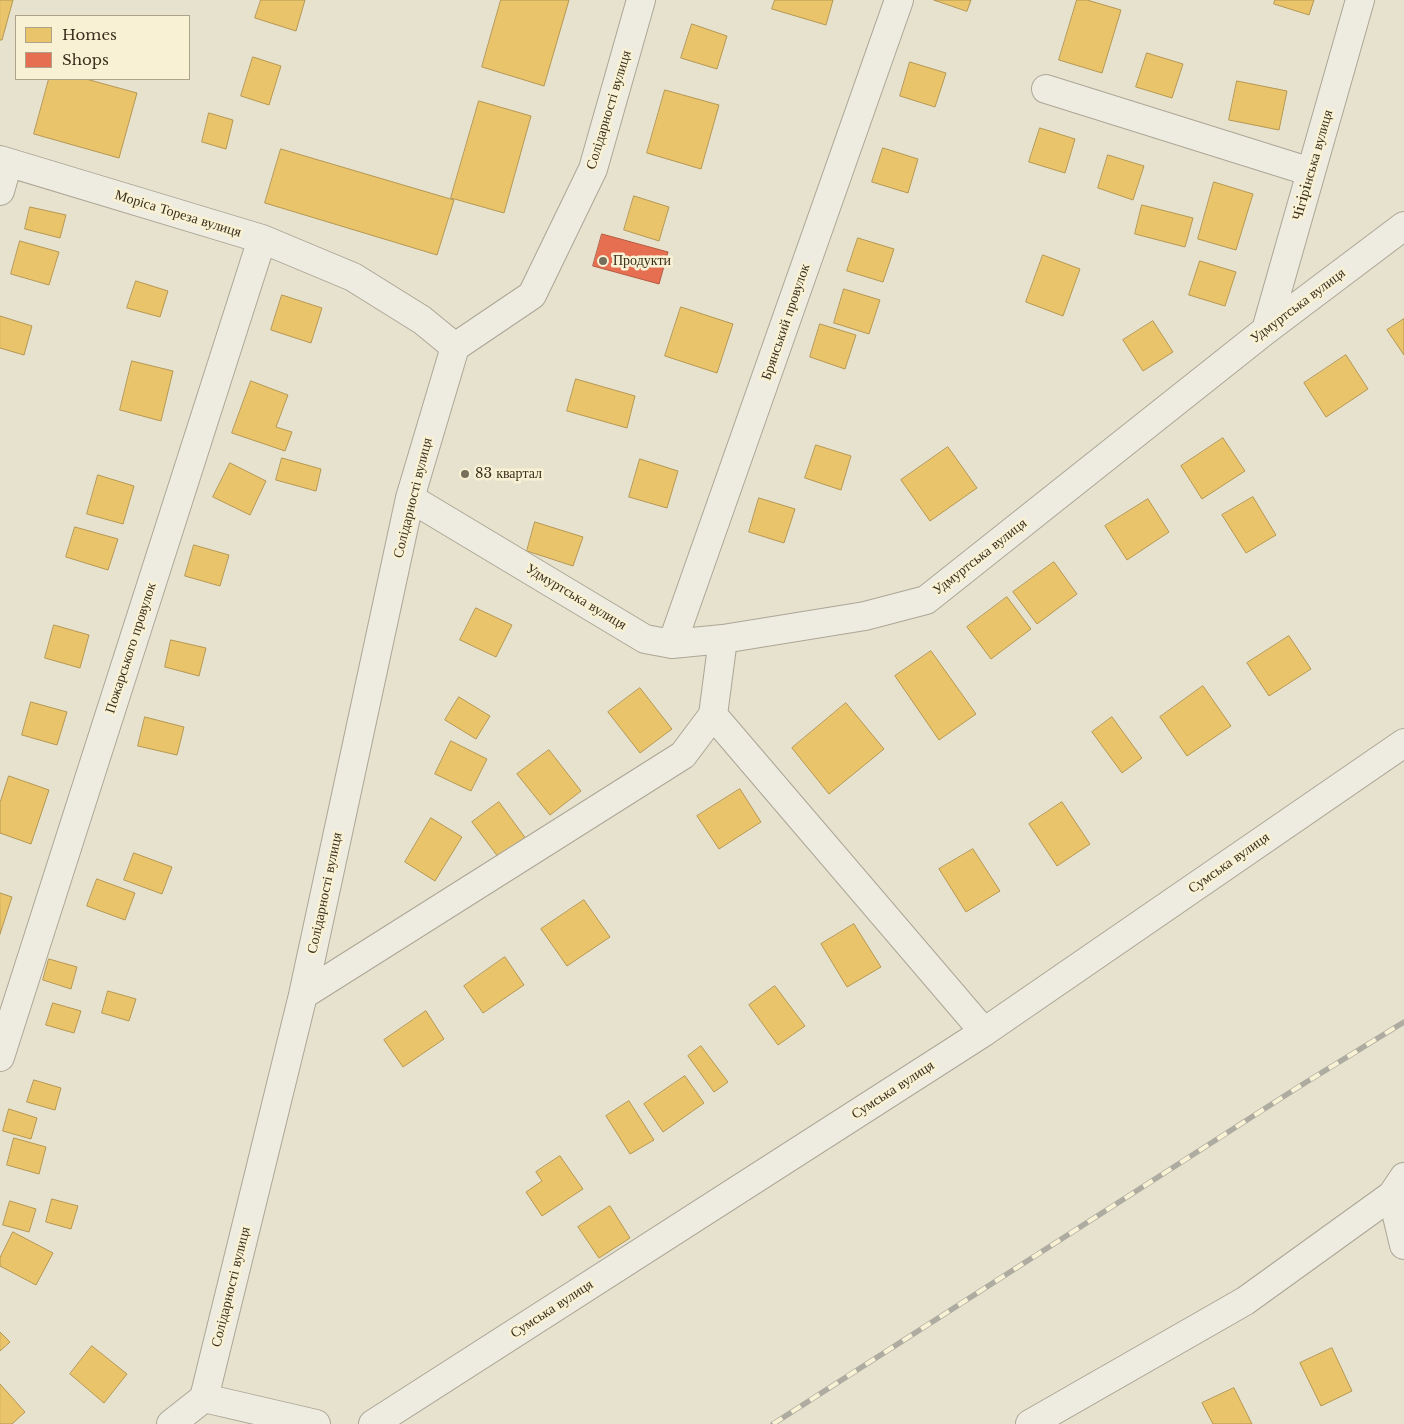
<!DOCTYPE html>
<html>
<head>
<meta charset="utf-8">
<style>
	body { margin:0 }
	#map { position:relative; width:1404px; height:1424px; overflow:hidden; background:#e6e2ce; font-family:"Libre Baskerville",serif }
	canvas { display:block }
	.legend { position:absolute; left:15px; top:15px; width:175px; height:65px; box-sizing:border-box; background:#f8f1d4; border:1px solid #ada38b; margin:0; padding:6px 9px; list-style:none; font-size:15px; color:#3c2f1e }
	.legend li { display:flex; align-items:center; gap:10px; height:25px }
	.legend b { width:25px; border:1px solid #ada38b }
</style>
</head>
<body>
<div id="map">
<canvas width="1404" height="1424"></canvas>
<ul class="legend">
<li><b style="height:14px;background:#e9c46a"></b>Homes</li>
<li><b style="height:14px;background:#e76f51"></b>Shops</li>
</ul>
</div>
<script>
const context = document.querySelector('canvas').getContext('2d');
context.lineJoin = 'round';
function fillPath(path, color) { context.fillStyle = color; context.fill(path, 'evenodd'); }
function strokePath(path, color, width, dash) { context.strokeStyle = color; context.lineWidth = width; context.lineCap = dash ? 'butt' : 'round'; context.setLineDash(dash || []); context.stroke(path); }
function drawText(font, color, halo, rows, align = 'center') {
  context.font = font + ' "Libre Baskerville",serif'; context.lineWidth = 5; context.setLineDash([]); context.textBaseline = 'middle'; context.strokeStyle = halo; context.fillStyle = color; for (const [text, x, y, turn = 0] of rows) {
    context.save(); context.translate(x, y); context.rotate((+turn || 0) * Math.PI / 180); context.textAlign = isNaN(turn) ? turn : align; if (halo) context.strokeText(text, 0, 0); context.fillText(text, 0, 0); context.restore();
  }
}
const homes = new Path2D(`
	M 0,0 L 13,0 L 2,40 L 0,40 Z
	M 261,0 L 305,0 L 296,31 L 255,18 Z
	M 501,0 L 569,0 L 544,86 L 482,67 Z
	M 775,0 L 833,0 L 826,25 L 772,9 Z
	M 934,0 L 971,0 L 967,11 Z
	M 1077,0 L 1087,0 L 1121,10 L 1102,73 L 1059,60 Z
	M 1275,0 L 1314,0 L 1309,15 L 1274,4 Z
	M 692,24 L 727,36 L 717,69 L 681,58 Z
	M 1147,53 L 1183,64 L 1172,98 L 1136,87 Z
	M 253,57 L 281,66 L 269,105 L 241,96 Z
	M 910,62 L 946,73 L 935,107 L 900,96 Z
	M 49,79 L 86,79 L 137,93 L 119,158 L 34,134 Z
	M 1237,81 L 1287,91 L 1279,130 L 1229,120 Z
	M 665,90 L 719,105 L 701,169 L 647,153 Z
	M 479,101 L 531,116 L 504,213 L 451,198 Z
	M 209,113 L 233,120 L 226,149 L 202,142 Z
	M 1040,128 L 1075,139 L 1065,173 L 1029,162 Z
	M 883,148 L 918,159 L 908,193 L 872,182 Z
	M 281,149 L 454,200 L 437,255 L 265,203 Z
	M 1108,155 L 1144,166 L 1133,200 L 1098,188 Z
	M 1214,182 L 1253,194 L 1236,250 L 1198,239 Z
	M 634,196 L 669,207 L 659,241 L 624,230 Z
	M 1142,205 L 1193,218 L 1185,247 L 1135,234 Z
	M 30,207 L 66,215 L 60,238 L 25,229 Z
	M 858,238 L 894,249 L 883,282 L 847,271 Z
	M 20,241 L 59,252 L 49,285 L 11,274 Z
	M 1043,255 L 1080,269 L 1063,316 L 1026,302 Z
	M 1200,261 L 1236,272 L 1225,306 L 1189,295 Z
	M 136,281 L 168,291 L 160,317 L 127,308 Z
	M 844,289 L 880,300 L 869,334 L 834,323 Z
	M 282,295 L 322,308 L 311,343 L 271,330 Z
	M 681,307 L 733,324 L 717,373 L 665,356 Z
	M 0,316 L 32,326 L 24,355 L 0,348 Z
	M 1404,319 L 1404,355 L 1387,330 Z
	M 1153,321 L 1173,352 L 1143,371 L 1123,340 Z
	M 820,324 L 856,335 L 845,369 L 810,357 Z
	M 1346,355 L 1368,389 L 1326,417 L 1304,383 Z
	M 132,361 L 173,371 L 161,421 L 120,410 Z
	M 576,379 L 635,396 L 627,428 L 567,411 Z
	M 251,381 L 288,395 L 276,427 L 292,432 L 285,451 L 232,433 Z
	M 1223,438 L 1245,471 L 1202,499 L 1181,466 Z
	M 816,445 L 851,456 L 841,490 L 805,478 Z
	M 948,447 L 977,488 L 930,521 L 901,480 Z
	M 282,458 L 321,469 L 316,491 L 276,480 Z
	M 640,459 L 678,471 L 667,508 L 629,497 Z
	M 230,463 L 266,481 L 250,515 L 213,497 Z
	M 98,475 L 134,486 L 123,524 L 87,514 Z
	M 1253,497 L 1276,535 L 1246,553 L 1222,515 Z
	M 759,498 L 795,509 L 784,543 L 749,532 Z
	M 1148,499 L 1169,532 L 1127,560 L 1105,526 Z
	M 535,522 L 583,537 L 573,566 L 527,551 Z
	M 75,527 L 118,539 L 108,570 L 66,557 Z
	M 194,545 L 229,555 L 220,586 L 185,576 Z
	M 1054,562 L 1077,594 L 1037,624 L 1013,592 Z
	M 1007,597 L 1031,629 L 991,659 L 967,627 Z
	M 476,608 L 512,625 L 496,657 L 460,640 Z
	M 54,625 L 89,635 L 80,668 L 45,658 Z
	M 1289,636 L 1311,669 L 1269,696 L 1247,663 Z
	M 171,640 L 206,648 L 199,676 L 165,667 Z
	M 931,651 L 976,714 L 939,740 L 895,676 Z
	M 1203,686 L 1231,726 L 1187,756 L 1160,717 Z
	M 640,688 L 672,729 L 640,753 L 608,712 Z
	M 459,697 L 490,716 L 476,739 L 445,720 Z
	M 31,702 L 67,712 L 57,745 L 22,735 Z
	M 846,703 L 884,749 L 829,794 L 792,748 Z
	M 145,717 L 184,727 L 177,755 L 138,746 Z
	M 1112,717 L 1142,758 L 1122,773 L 1092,732 Z
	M 451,741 L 487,759 L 471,791 L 435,774 Z
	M 549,750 L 581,791 L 550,815 L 517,774 Z
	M 9,776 L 49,790 L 31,844 L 0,833 L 0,803 Z
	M 740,789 L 761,822 L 719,849 L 697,816 Z
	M 499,802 L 529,843 L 502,862 L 472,822 Z
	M 1062,802 L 1090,844 L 1057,866 L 1029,824 Z
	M 431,818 L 462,837 L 435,881 L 405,862 Z
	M 973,849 L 1000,891 L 966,912 L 939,869 Z
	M 134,853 L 172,867 L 162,894 L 124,880 Z
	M 97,879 L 135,893 L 125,920 L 87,906 Z
	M 0,893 L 12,897 L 0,934 Z
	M 584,900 L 610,937 L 567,966 L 541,929 Z
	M 854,924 L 881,967 L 847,987 L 821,944 Z
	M 505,957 L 524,985 L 483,1013 L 464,986 Z
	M 49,959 L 77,967 L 71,989 L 43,980 Z
	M 775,986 L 805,1026 L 778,1045 L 749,1005 Z
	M 108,991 L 136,999 L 129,1021 L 102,1013 Z
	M 53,1003 L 81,1011 L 74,1033 L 46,1025 Z
	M 426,1011 L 444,1039 L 403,1067 L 384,1040 Z
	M 701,1046 L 728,1082 L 714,1092 L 688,1056 Z
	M 685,1076 L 704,1103 L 663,1132 L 644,1104 Z
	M 34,1080 L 61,1088 L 55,1110 L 27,1102 Z
	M 629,1101 L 654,1140 L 630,1154 L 606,1116 Z
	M 9,1109 L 37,1118 L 31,1139 L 3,1131 Z
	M 14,1138 L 46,1147 L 39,1174 L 7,1165 Z
	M 560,1156 L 583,1189 L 542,1216 L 526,1192 L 542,1181 L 536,1172 Z
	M 52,1199 L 78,1206 L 71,1229 L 46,1222 Z
	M 10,1201 L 36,1209 L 29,1232 L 3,1225 Z
	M 610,1206 L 630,1238 L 599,1258 L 578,1227 Z
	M 13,1232 L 53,1253 L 36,1285 L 0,1266 L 0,1258 Z
	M 0,1332 L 10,1342 L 0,1351 Z
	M 92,1346 L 127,1374 L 104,1403 L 70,1374 Z
	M 1332,1348 L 1352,1391 L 1321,1406 L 1300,1363 Z
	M 0,1384 L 25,1412 L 12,1424 L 0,1424 Z
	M 1234,1388 L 1252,1424 L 1213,1424 L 1202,1403 Z`);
const shops = new Path2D(`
	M 602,234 L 668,252 L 659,284 L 593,266 Z`);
const minor = new Path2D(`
	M 1046,89 L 1311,172
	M 0,160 L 262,239 L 353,277 L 422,320 L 455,347 L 410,498 L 303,995 L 204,1398 L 171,1424
	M 0,191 L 8,163
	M 1266,330 L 1360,0
	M 455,347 L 532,295 L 593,169 L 641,0
	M 410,498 L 645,639 L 672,644 L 723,639 L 865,616 L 926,600 L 1266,330 L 1404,226
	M 672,644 L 899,0
	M 713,715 L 984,1032
	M 303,995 L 683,755 L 713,715 L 723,639
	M 0,1057 L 262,239
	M 1392,1195 L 1404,1245
	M 204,1398 L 316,1424
	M 373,1424 L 984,1032 L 1404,743
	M 1030,1424 L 1245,1301 L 1392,1195 L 1404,1177`);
const rail = new Path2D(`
	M 773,1424 L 1300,1086 L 1404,1022`);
const markers = [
	[603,261,5,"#786e5c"],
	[465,474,5,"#786e5c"]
];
const streetNames = [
	["Солідарності вулиця",609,110,-73],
	["Чiгiрiнська вулиця",1313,165,-74],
	["Моріса Тореза вулиця",178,214,17],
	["Удмуртська вулиця",1298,306,-37],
	["Брянський провулок",786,322,-71],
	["Солідарності вулиця",413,498,-76],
	["Удмуртська вулиця",980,557,-38],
	["Удмуртська вулиця",576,597,31],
	["Пожарського провулок",131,648,-72],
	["Сумська вулиця",1229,863,-35],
	["Солідарності вулиця",325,893,-78],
	["Сумська вулиця",893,1090,-33],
	["Солідарності вулиця",231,1287,-76],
	["Сумська вулиця",552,1309,-33]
];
const poiNames = [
	["Продукти",613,261],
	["83 квартал",475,474]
];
fillPath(homes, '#e9c46a');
strokePath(homes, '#b59753', 1);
fillPath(shops, '#e76f51');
strokePath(shops, '#b45c42', 1);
strokePath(minor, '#aca696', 30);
strokePath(minor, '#eeebe0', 28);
strokePath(rail, '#aeaba1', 5.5);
strokePath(rail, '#f8f1d4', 4, [11]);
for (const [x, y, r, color] of markers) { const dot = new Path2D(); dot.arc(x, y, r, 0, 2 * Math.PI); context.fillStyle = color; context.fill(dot); strokePath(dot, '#f8f1d4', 2); }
drawText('14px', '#3c2f1e', '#f8f1d4', streetNames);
drawText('14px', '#3c2f1e', '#f8f1d4', poiNames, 'left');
</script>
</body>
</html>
